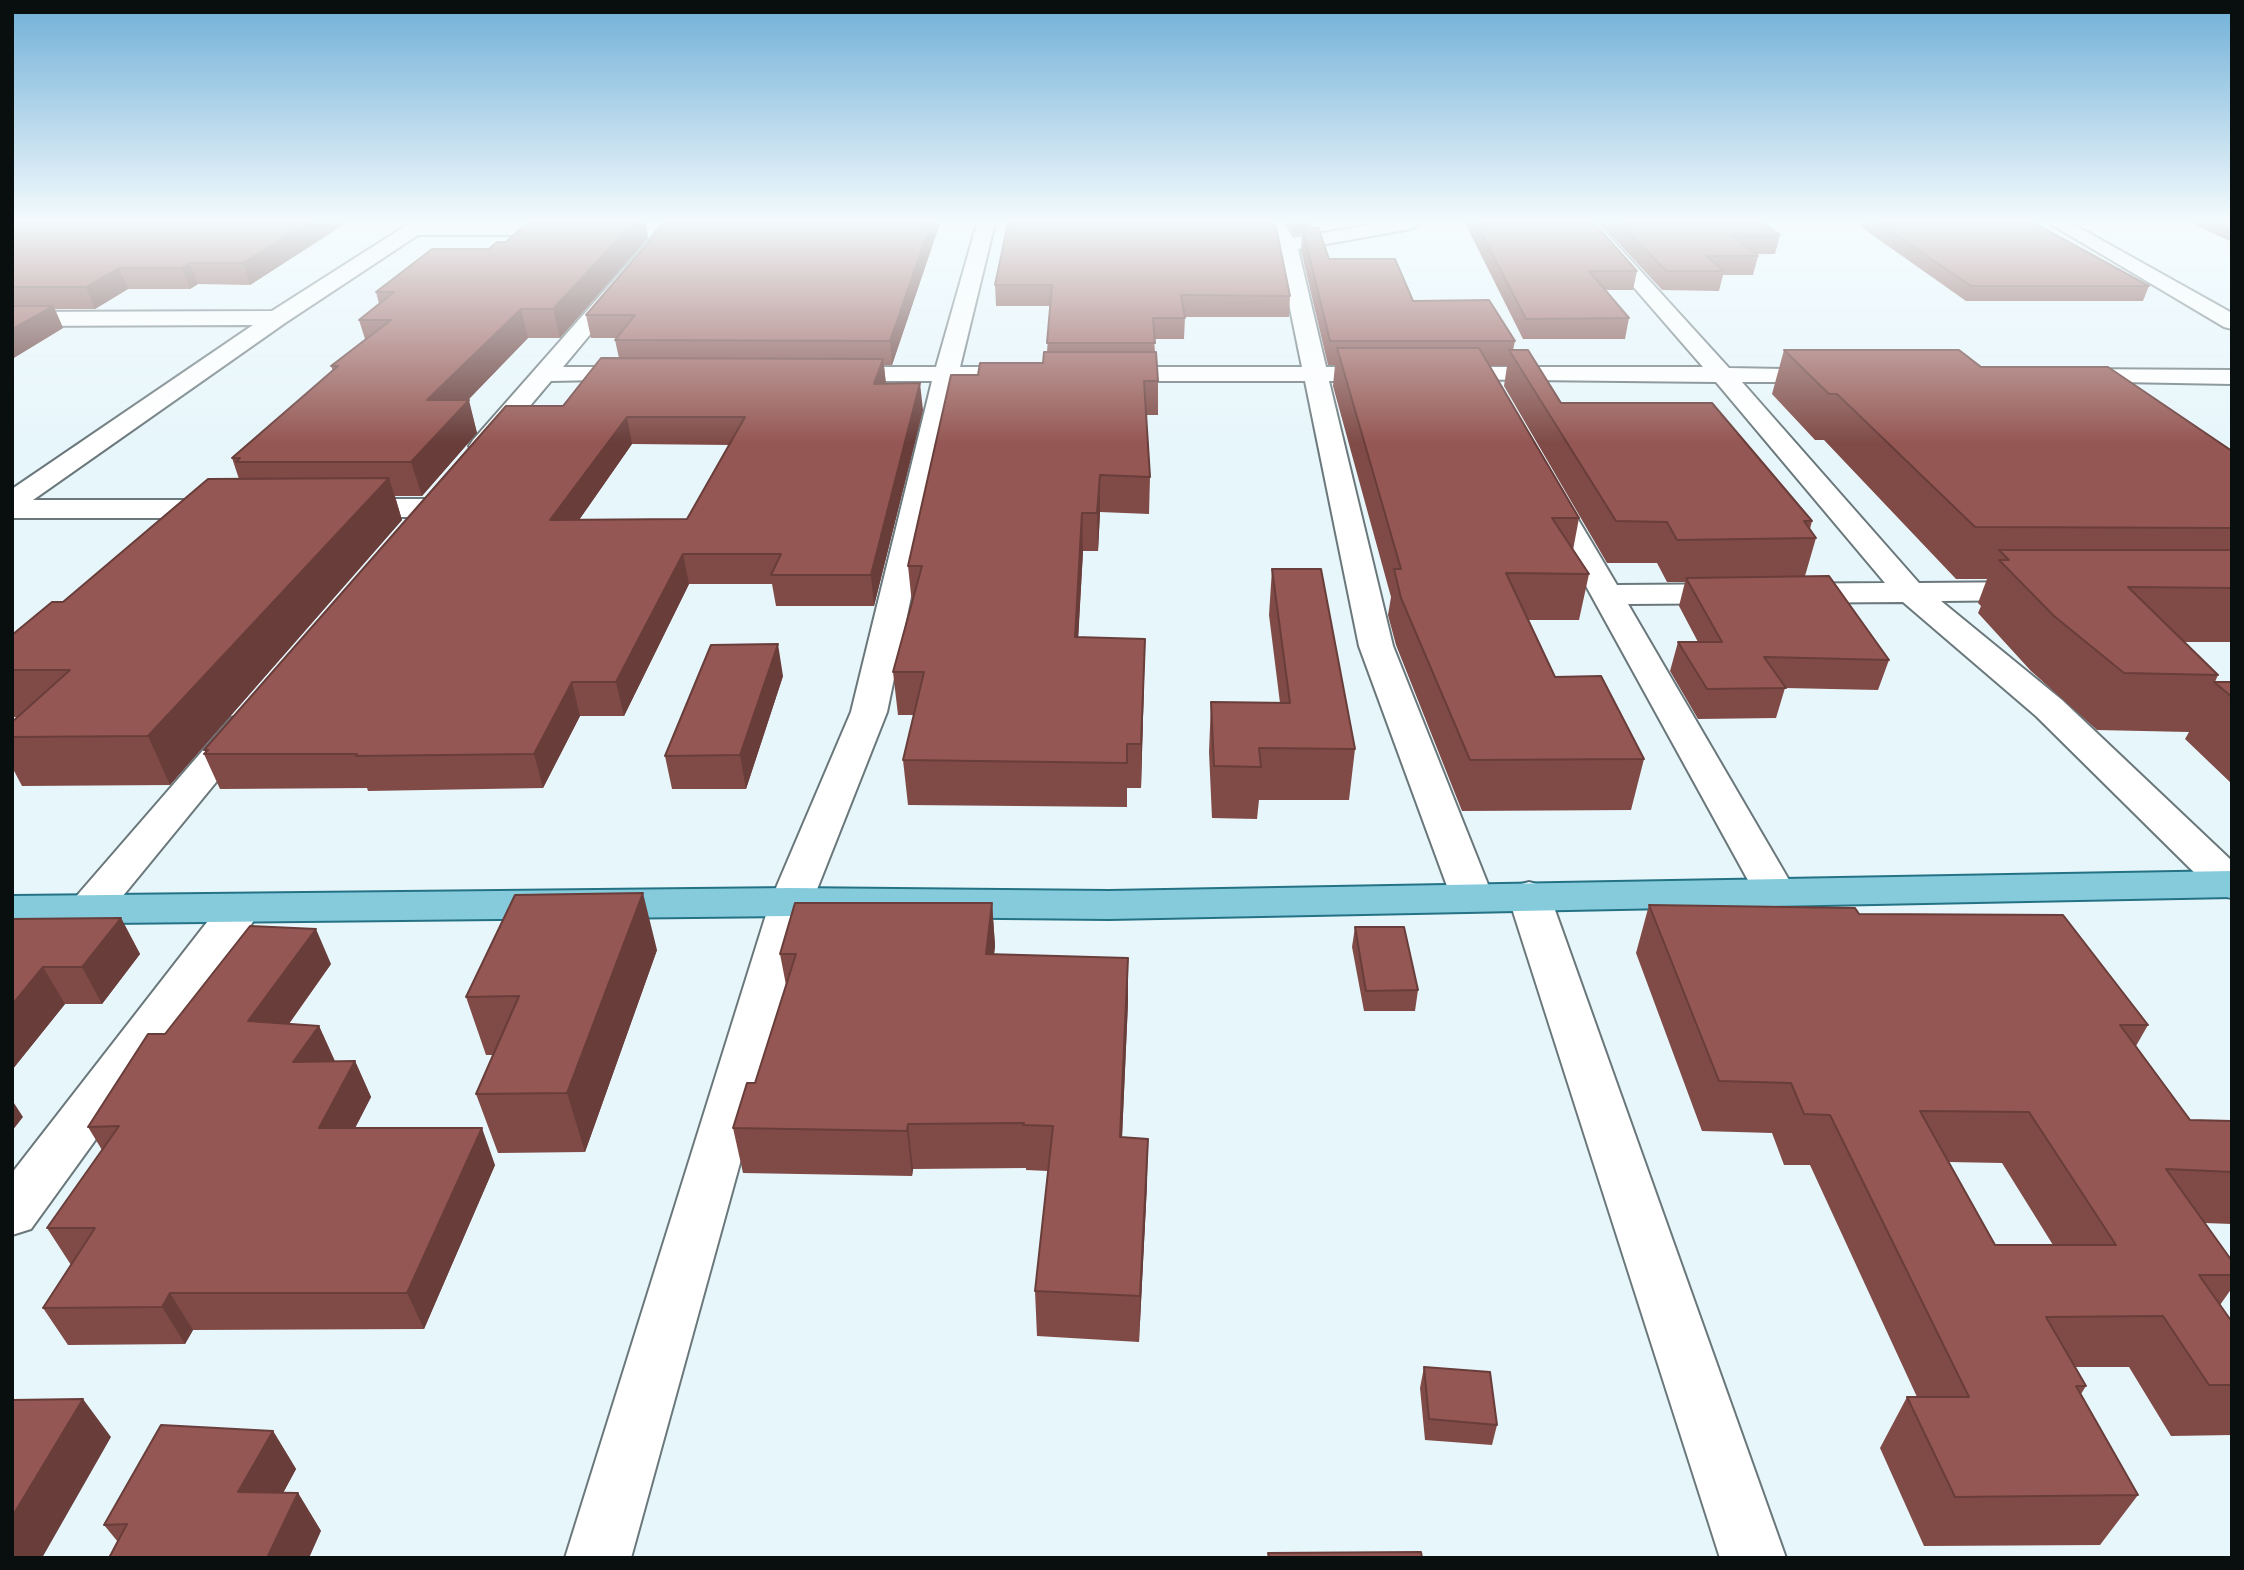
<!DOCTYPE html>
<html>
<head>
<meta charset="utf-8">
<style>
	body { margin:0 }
	#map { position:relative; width:2244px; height:1570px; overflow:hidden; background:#e7f6fb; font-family:"PT Sans",sans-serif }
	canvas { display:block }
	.frame { position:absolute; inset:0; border:14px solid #090e0f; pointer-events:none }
</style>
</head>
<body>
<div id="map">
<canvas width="2244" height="1570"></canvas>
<div class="frame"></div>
</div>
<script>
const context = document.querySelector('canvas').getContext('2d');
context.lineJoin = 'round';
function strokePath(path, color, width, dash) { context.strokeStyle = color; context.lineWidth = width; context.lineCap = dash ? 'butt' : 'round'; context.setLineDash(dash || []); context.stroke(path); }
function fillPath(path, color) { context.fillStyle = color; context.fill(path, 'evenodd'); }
const minor = new Path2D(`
	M 410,223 L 572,223 L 581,229 L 572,235 L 418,235 L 285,323 L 33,500 L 224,500 L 234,503 L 238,509 L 234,515 L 224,518 L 12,518 L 12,489 L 253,325 L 12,326 L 12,312 L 272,311 Z
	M 664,223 L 683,223 L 563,367 L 641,367 L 649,369 L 653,374 L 649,379 L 551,381 L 491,452 L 482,454 L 473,452 L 469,446 L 473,440 Z
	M 977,223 L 995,223 L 960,367 L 1029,367 L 1037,369 L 1041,374 L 1037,379 L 1029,381 L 956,381 L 887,712 L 812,902 L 631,1558 L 565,1558 L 770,902 L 851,712 L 932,381 L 834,381 L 826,379 L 822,374 L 826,369 L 834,367 L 936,367 Z
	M 1266,223 L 1284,223 L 1293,238 L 1380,223 L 1420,223 L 1411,229 L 1298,249 L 1326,367 L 1386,367 L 1394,369 L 1398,374 L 1394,379 L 1386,381 L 1329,381 L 1393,646 L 1493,897 L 1487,907 L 1472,911 L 1457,907 L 1451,897 L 1359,646 L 1305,381 L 1107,381 L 1099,379 L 1095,374 L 1099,369 L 1107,367 L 1302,367 L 1277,245 Z
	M 1578,223 L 1597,223 L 1729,368 L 1839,370 L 1843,375 L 1839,380 L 1831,382 L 1742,382 L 1919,583 L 2034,582 L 2045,584 L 2050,591 L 2045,598 L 2034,600 L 1941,601 L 2062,700 L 2232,861 L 2232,898 L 2217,895 L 2036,716 L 1903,602 L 1628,604 L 1796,892 L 1790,902 L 1775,906 L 1760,902 L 1536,495 L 1540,489 L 1550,487 L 1560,489 L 1617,585 L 1885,583 L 1716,382 L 1435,379 L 1431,374 L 1435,369 L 1443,367 L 1703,367 Z
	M 2049,223 L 2071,223 L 2232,313 L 2232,329 L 2224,327 Z
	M 2069,369 L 2232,370 L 2232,384 L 2061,381 L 2057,376 L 2061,371 Z
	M 347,499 L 429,499 L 439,502 L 443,508 L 439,514 L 429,517 L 347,517 L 337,514 L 333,508 L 337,502 Z
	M 244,715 L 257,718 L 262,726 L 104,919 L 89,923 L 74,919 L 68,909 L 74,899 L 231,718 Z
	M 1529,882 L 1544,886 L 1550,896 L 1786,1558 L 1720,1558 L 1508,896 L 1514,886 Z
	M 240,895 L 255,899 L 261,909 L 255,919 L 31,1229 L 12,1235 L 12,1173 L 225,899 Z`);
const major = new Path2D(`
	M 2232,871 L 2232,897 L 1109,919 L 791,916 L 12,924 L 12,896 L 791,888 L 1109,891 Z`);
const wall = new Path2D(`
	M 12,223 L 346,223 L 250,285 L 198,284 L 190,289 L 128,289 L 95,309 L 55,309 L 63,328 L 12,359 Z
	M 665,223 L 940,223 L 892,365 L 884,365 L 886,384 L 923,410 L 874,606 L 776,606 L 772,584 L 689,584 L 624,716 L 580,716 L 543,788 L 368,791 L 367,788 L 220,789 L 204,754 L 206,753 L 204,750 L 563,406 L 619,358 L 615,340 L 617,338 L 591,338 L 586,315 ZM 632,444 L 730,445 L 687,519 L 579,520 Z
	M 1008,223 L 1290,296 L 1289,317 L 1185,317 L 1184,339 L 1154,339 L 1155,352 L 1158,381 L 1158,415 L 1146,415 L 1150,477 L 1149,514 L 1100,512 L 1098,551 L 1083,551 L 1078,637 L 1144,681 L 1141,788 L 1127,788 L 1127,807 L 908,805 L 903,760 L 914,715 L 898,715 L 893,672 L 912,604 L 908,566 L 978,375 L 1043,363 L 1047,352 L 1050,306 L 996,306 L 995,285 Z
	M 1286,223 L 1311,223 L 1311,228 L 1329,259 L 1413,301 L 1515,341 L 1513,350 L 1561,403 L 1812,521 L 1810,529 L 1816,538 L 1805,576 L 1889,660 L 1878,690 L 1785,688 L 1776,718 L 1698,719 L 1670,671 L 1678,642 L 1698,642 L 1679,606 L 1685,582 L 1667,582 L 1657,563 L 1607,563 L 1504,386 L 1507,366 L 1490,366 L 1579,518 L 1573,550 L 1589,574 L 1579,620 L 1528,620 L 1555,677 L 1644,759 L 1631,810 L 1462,811 L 1396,645 L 1388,615 L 1391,597 L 1333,386 L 1335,365 L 1328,365 L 1301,251 L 1302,234 L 1294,235 Z
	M 1465,223 L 1594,223 L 1637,271 L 1633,290 L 1605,290 L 1629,318 L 1625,339 L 1523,339 Z
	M 1600,223 L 1764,223 L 1780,235 L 1775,254 L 1755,254 L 1758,256 L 1753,275 L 1723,275 L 1719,291 L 1662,290 Z
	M 1862,223 L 2034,223 L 2149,286 L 2143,301 L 1966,301 L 1861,227 Z
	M 2191,223 L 2232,223 L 2232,242 Z
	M 648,238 L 560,338 L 528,338 L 468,400 L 477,433 L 422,496 L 395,496 L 402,520 L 170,785 L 22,786 L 12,767 L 12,722 L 18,717 L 12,717 L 12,635 L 63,602 L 239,479 L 232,458 L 333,371 L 331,366 L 365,339 L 359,320 L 379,304 L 376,292 L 489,249 Z
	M 1784,350 L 1981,367 L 2232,451 L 2232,644 L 2230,642 L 2184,642 L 2218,675 L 2215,682 L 2232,682 L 2232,784 L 2185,739 L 2189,732 L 2097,730 L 2031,671 L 1978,613 L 1981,606 L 1978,603 L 1987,579 L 1956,579 L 1824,440 L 1815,440 L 1772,394 Z
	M 1272,569 L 1355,749 L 1349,800 L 1259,800 L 1257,819 L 1212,818 L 1209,752 L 1211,702 L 1280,703 L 1269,615 Z
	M 783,676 L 746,789 L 672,789 L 665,756 Z
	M 992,903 L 995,946 L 994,954 L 1128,958 L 1128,1002 L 1122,1138 L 1147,1184 L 1139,1342 L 1037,1336 L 1035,1291 L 1048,1171 L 1026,1170 L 1026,1168 L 913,1169 L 912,1176 L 743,1173 L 733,1128 L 755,1083 L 786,985 L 780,954 Z
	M 1649,905 L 1859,914 L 2148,1025 L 2136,1046 L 2190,1120 L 2232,1121 L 2232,1224 L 2204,1223 L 2232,1261 L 2232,1288 L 2220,1305 L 2232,1322 L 2232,1435 L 2171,1436 L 2129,1367 L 2075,1367 L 2086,1386 L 2081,1394 L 2138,1495 L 2100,1545 L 1924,1546 L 1880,1448 L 1907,1397 L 1917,1397 L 1810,1165 L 1784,1165 L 1772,1133 L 1702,1131 L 1636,953 ZM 1948,1162 L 2002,1163 L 2053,1245 L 1995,1245 Z
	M 121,918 L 140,954 L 102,1004 L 65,1004 L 12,1070 L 12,919 Z
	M 1355,927 L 1418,990 L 1415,1011 L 1364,1011 L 1352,947 Z
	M 657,950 L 585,1152 L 498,1153 L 476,1094 L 493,1055 L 486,1055 L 466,997 Z
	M 331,964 L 289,1024 L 319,1026 L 335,1061 L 355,1061 L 371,1097 L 355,1128 L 495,1165 L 424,1329 L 193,1330 L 185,1344 L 68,1345 L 43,1308 L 71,1265 L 47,1228 L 102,1150 L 88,1127 L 165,1034 Z
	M 1424,1367 L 1497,1425 L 1492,1445 L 1425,1440 L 1420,1388 Z
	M 273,1431 L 296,1469 L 283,1493 L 298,1493 L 321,1531 L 118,1542 L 104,1525 Z`);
const shadedWall = new Path2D(`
	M 307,223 L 346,223 L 250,285 L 243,263 Z
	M 633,223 L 646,223 L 648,238 L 560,338 L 553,309 Z
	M 931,223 L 940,223 L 892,365 L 890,341 Z
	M 1295,223 L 1311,223 L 1310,232 L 1303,230 L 1302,234 L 1294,235 Z
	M 190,263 L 198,284 L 190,289 L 182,268 Z
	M 119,268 L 128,289 L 95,309 L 86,287 Z
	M 53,306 L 63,328 L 12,359 L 12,329 Z
	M 521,309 L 528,338 L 436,433 L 427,400 Z
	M 883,359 L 886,385 L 874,384 Z
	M 920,383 L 923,410 L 874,606 L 871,575 Z
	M 469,400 L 477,433 L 422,496 L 411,462 Z
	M 627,417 L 632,444 L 558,550 L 550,520 Z
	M 1100,475 L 1100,512 L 1098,551 L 1097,513 Z
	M 389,478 L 402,520 L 170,785 L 148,736 Z
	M 1082,513 L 1083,551 L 1076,679 L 1075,637 Z
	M 683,554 L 689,584 L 624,716 L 616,682 Z
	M 1145,639 L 1144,681 L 1141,788 L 1141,744 Z
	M 778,644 L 783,676 L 746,789 L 740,755 Z
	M 572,682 L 580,716 L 543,788 L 534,754 Z
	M 643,893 L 657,950 L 585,1152 L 567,1093 Z
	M 992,903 L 995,946 L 989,997 L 986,954 Z
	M 121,918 L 140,954 L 102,1004 L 82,967 Z
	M 316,929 L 331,964 L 265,1057 L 248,1021 Z
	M 1128,958 L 1128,1002 L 1120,1182 L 1120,1137 Z
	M 43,967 L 65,1004 L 12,1070 L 12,1005 Z
	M 319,1026 L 335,1062 L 293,1062 Z
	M 355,1061 L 371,1097 L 336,1165 L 319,1128 Z
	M 12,1100 L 23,1117 L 12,1131 Z
	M 908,1124 L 913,1169 L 912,1176 L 907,1131 Z
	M 482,1128 L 495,1165 L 424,1329 L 407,1293 Z
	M 1148,1139 L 1147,1184 L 1139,1342 L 1140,1296 Z
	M 170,1293 L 193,1330 L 185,1344 L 162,1307 Z
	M 83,1399 L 111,1437 L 42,1558 L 12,1558 L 12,1517 Z
	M 273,1431 L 296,1469 L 263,1530 L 238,1492 Z
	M 298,1493 L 321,1531 L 309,1558 L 267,1558 Z`);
const building = new Path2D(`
	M 12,223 L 307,223 L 243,263 L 190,263 L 182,268 L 119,268 L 86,287 L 12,287 Z
	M 527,223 L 633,223 L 553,309 L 521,309 L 427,400 L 469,400 L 411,462 L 236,462 L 240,458 L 232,458 L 338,366 L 331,366 L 391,320 L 359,320 L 394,292 L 376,292 L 432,249 L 489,249 L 497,242 L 506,242 Z
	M 665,223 L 931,223 L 890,341 L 615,340 L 635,315 L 586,315 Z
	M 1008,223 L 1274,223 L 1276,227 L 1290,296 L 1181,295 L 1185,318 L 1153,318 L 1155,343 L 1047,343 L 1052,285 L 995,285 Z
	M 1476,223 L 1594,223 L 1637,271 L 1589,271 L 1629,318 L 1526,319 Z
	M 1620,223 L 1764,223 L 1780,235 L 1733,236 L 1758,256 L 1707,256 L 1724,271 L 1666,271 Z
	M 1878,223 L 2034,223 L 2149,286 L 1971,286 Z
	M 1318,227 L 1329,259 L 1395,259 L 1413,301 L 1489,300 L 1515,341 L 1330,341 L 1303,230 Z
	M 12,306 L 53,306 L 12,329 Z
	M 1337,348 L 1479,348 L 1579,518 L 1552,518 L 1589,574 L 1506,573 L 1555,677 L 1601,676 L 1644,759 L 1470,760 L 1401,598 L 1394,569 L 1401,569 Z
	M 1509,350 L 1528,350 L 1561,403 L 1712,403 L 1812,521 L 1804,521 L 1816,538 L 1677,540 L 1667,522 L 1616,521 Z
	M 1784,350 L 1959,350 L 1981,367 L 2108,367 L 2232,451 L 2232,528 L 1975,527 L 1837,394 L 1829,394 Z
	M 1044,352 L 1156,352 L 1158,381 L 1144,381 L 1150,477 L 1100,475 L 1097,513 L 1082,513 L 1075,637 L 1145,639 L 1141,744 L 1127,744 L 1127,763 L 903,760 L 924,672 L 893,672 L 922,566 L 908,566 L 951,375 L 978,375 L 980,363 L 1043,363 Z
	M 601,358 L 883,359 L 874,384 L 920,383 L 871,575 L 771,575 L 781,554 L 683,554 L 616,682 L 572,682 L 534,754 L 356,756 L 357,754 L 204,754 L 208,750 L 204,750 L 506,406 L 563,406 ZM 627,417 L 745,417 L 687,519 L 550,520 Z
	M 389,478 L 148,736 L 12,737 L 12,722 L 70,670 L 12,670 L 12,635 L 52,602 L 63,602 L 208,479 Z
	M 1999,550 L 2232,550 L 2232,588 L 2128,587 L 2218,675 L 2124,673 L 2054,616 L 1999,560 L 2009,560 Z
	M 1272,569 L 1321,569 L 1355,749 L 1259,748 L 1261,767 L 1214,766 L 1211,702 L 1290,703 Z
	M 1829,576 L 1889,660 L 1764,657 L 1786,688 L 1707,689 L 1678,642 L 1722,642 L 1686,578 Z
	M 778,644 L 740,755 L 665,756 L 711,645 Z
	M 2214,682 L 2232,682 L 2232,697 Z
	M 643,893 L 567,1093 L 476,1094 L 519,996 L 466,997 L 515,895 Z
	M 795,903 L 992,903 L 986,954 L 1128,958 L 1120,1137 L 1148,1139 L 1140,1296 L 1035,1291 L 1053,1126 L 1023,1125 L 1024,1123 L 908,1124 L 907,1131 L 733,1128 L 747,1083 L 755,1083 L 796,954 L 780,954 Z
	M 1649,905 L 1855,908 L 1859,914 L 2063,915 L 2148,1025 L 2120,1025 L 2190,1120 L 2232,1121 L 2232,1172 L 2166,1169 L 2232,1261 L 2232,1275 L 2199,1275 L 2232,1322 L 2232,1385 L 2209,1385 L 2163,1316 L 2046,1317 L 2086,1386 L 2076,1386 L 2138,1495 L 1955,1497 L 1907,1397 L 1969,1397 L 1830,1115 L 1804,1114 L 1791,1083 L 1719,1081 ZM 1920,1111 L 2029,1112 L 2116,1245 L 1995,1245 Z
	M 121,918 L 82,967 L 43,967 L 12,1005 L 12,919 Z
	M 250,926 L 316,929 L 248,1021 L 319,1026 L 293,1062 L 355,1061 L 319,1128 L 482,1128 L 407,1293 L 170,1293 L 162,1307 L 43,1308 L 95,1228 L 47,1228 L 119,1126 L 88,1127 L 148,1034 L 165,1034 Z
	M 1355,927 L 1404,927 L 1418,990 L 1366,991 Z
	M 1424,1367 L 1490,1372 L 1497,1425 L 1429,1419 Z
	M 83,1399 L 12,1517 L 12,1400 Z
	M 161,1425 L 273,1431 L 238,1492 L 298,1493 L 267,1558 L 109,1558 L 127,1524 L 104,1525 Z
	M 1421,1552 L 1422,1558 L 1269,1558 L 1268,1553 Z`);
strokePath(minor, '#6a777b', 4);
strokePath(major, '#257285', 4);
fillPath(minor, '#fff');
fillPath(major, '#85cbdc');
fillPath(wall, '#804b47');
fillPath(shadedWall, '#683d3a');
fillPath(building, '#955753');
strokePath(building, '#683d3a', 2);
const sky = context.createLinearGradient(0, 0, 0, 443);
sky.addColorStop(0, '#6fafd7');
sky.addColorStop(0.5, '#f4fbfd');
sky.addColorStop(1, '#f4fbfd00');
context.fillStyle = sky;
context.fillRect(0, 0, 2244, 443);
</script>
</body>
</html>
